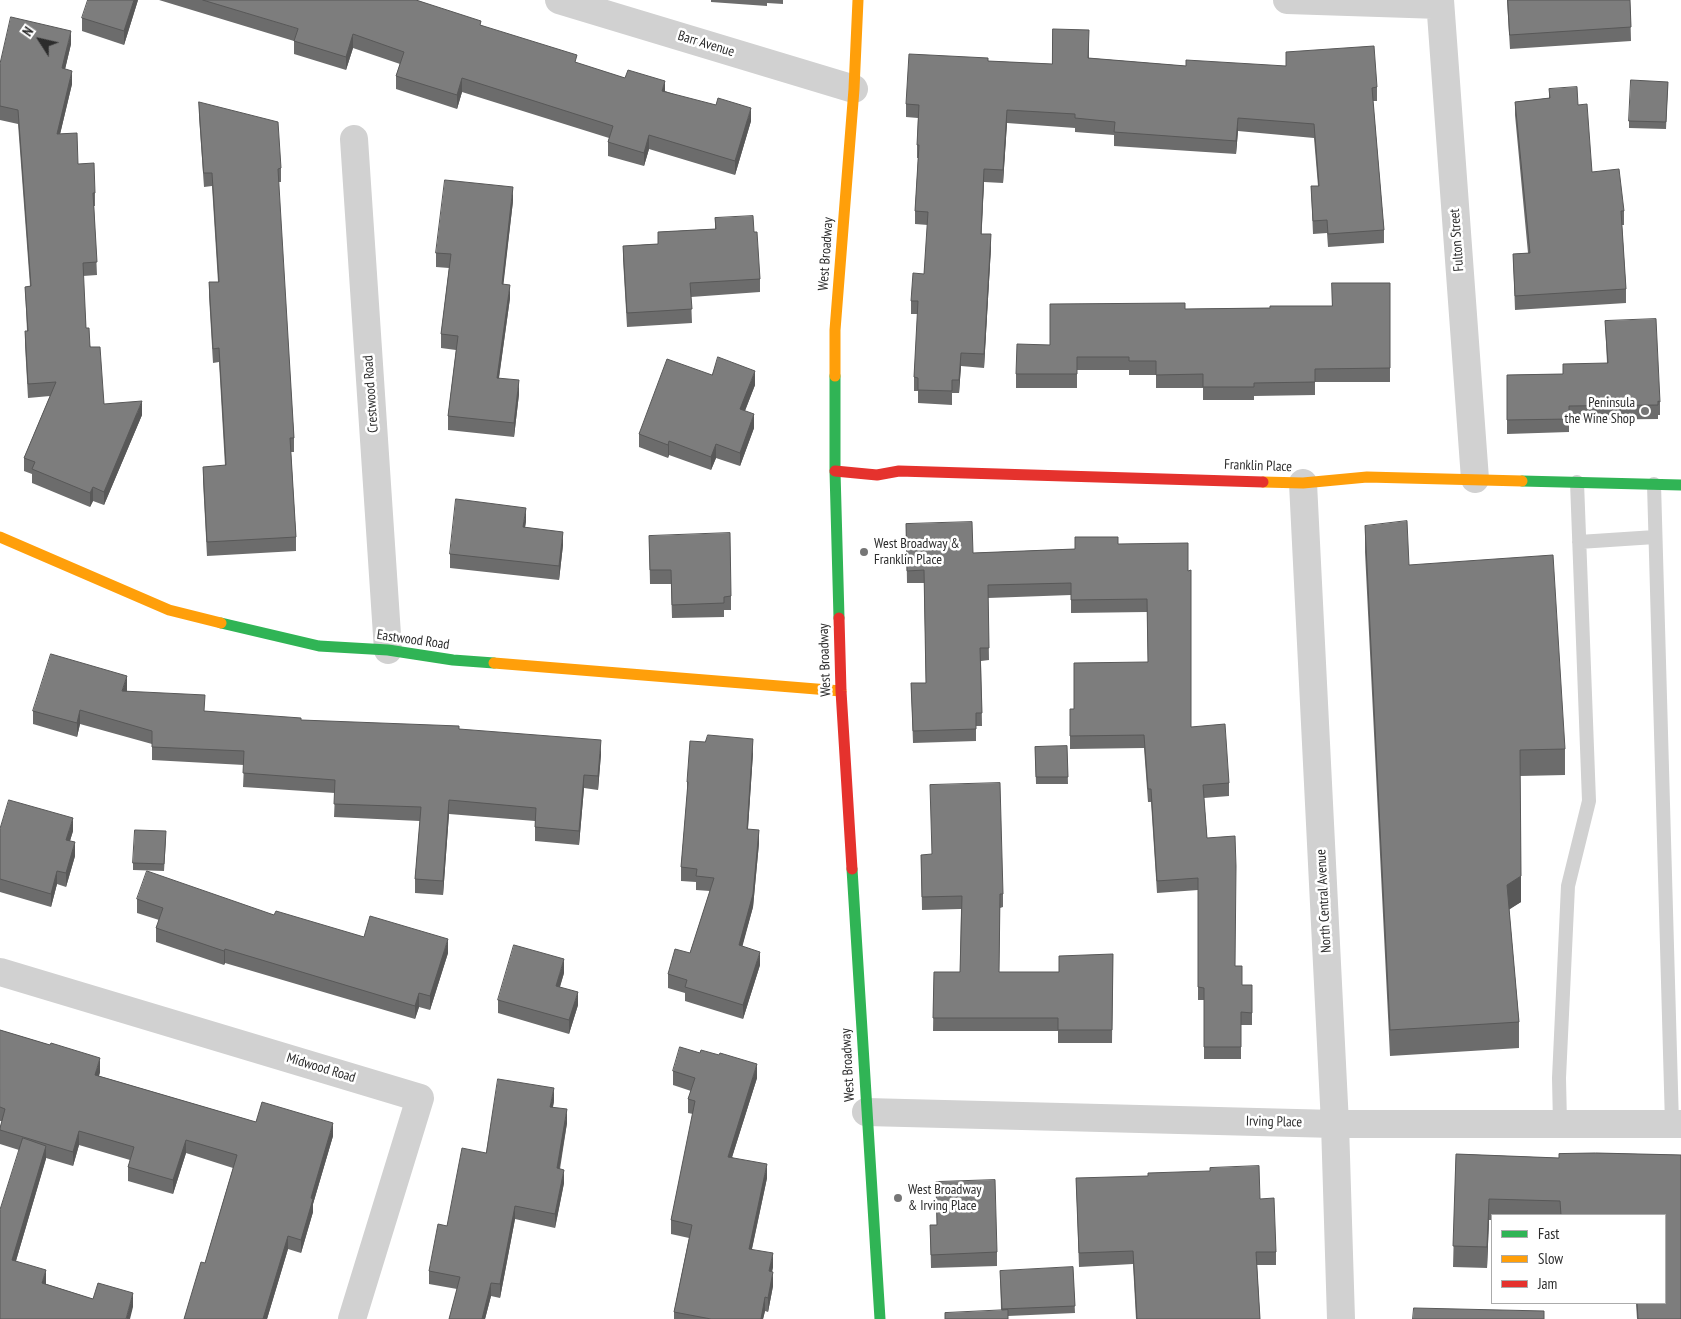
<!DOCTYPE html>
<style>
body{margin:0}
#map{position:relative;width:1681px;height:1319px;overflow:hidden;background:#fff;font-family:"PT Sans Narrow",sans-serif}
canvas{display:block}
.legend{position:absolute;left:1491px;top:1214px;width:175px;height:90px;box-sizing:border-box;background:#fff;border:1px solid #ababab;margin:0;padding:6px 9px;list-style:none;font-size:15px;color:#2c2c2c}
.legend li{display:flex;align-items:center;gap:10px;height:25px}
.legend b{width:25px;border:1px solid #ababab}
.north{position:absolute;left:15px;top:15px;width:50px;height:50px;-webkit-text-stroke:4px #fff;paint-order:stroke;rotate:305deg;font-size:14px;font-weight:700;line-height:20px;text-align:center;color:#2c2c2c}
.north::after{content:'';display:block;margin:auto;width:18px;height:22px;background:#2c2c2c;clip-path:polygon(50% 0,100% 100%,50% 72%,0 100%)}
</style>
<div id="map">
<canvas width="1681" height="1319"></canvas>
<ul class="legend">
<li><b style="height:6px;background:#30b455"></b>Fast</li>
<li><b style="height:6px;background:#ff9f0a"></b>Slow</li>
<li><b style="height:6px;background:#e5322d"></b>Jam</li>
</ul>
<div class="north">N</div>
</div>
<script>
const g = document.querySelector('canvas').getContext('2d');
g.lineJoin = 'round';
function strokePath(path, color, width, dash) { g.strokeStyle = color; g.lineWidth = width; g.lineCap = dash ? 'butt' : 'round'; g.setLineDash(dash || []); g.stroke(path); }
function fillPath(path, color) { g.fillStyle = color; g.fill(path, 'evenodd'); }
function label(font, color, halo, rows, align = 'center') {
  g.font = font + ' "PT Sans Narrow",sans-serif'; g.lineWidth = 5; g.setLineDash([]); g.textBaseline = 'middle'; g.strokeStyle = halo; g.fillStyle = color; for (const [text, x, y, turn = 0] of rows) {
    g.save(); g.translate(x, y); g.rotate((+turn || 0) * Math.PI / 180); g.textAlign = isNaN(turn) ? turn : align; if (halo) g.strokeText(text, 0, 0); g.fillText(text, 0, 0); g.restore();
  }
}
strokePath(new Path2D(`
 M1654,484L1672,1124
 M1579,542L1655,537
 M1560,1124L1559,1078L1568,886L1589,801L1577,482`), '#d1d1d1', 14);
strokePath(new Path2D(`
 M559,0L854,89
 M1287,0L1440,5
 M1440,0L1475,479
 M354,139L388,650
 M1303,483L1335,1124L1341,1319
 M0,972L420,1098L352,1319
 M866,1112L1335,1124H1681`), '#d1d1d1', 28);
strokePath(new Path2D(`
 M835,376V471L839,618
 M1522,481L1681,485
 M221,623L319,646L388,650L453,660L494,663
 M852,869L880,1319`), '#30b455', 11);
strokePath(new Path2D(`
 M835,376V330L854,89L858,0
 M1263,482L1303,483L1367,477L1522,481
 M0,537L169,610L221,623
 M494,663L841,691`), '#ff9f0a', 11);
strokePath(new Path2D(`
 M835,471L877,475L899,471L1263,482
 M839,618L841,691L852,869`), '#e5322d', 11);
fillPath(new Path2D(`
 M138,0L124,45L82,31V18Z
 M159,0H416L577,63L665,91L751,121L735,175L649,149L644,166L608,156V142L609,138L462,92L457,109L396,89V76L400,64L353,48L346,70L294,54V41Z
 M711,0H783V4L767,3V6L711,2Z
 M1507,0H1630L1631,41L1510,49Z
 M1089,43V58L1186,66H1286V52L1377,87V101H1373L1384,230V243L1328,247L1327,233L1313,234L1311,186H1318L1314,138L1238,131L1236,154L1114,146V135L1075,132V128L1007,123L1003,183L984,182L981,234L991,247L984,368L961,366L959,393H952V405L918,403V391H914V377L918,314H911V301L924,274L928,225L915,224V211L918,158H917V145L918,118L906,117V104L988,61L1052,64Z
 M71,44L65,69L72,84L60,134L95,193V206H94L97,275L83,276L86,328L104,404L142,415L104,505L93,501L90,507L32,483V474L24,471V458L50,396L28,398L25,345V331H27L25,287L30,286L18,124L0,120V64Z
 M1668,82L1666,129L1629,128V121Z
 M1549,89L1578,105L1592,172L1624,211V225H1622L1626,289V303L1515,310L1513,254L1528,253L1515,115V102L1549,98Z
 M199,102L281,168V182H278L294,438V452H291L296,537V551L207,556L203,481V467L225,466L219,362L213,363L209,296V282H218L212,186L204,187L199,116Z
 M513,201L503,284L510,298L499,378L519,394L514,437L448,430V416L456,350L441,348V334L449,268L436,267V253Z
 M715,218L754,232L760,279V292L691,297L692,323L627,327L623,259V246L658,244V232L715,229Z
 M1390,283V382H1315V395L1254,396V400H1203V388H1156V375H1129V370H1077V388H1016V374L1050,345L1185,309L1270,308L1332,306Z
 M1605,321L1660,402V415H1658V419L1569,420V432L1507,434V375L1563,374L1607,363Z
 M712,375L755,385L745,411L754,428L740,466L716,458L711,470L669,455L668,458L639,447V434Z
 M526,521L525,527L563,545L559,580L450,568V554Z
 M906,524L973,553L1075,549L1118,544L1188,571L1191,727L1229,783V796L1204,798L1207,838L1235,966L1242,985H1252V1025H1241V1059H1204V1000H1198V890L1157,893L1151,802H1148L1144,748L1070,749V709H1074L1148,662L1147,612L1071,613V595L988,598L989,660L981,661L982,726H976V741L913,743L911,683H926L924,583H907Z
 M1365,526L1409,565L1565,749V775L1520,776L1521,902L1509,909L1519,1022V1048L1390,1056L1365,552Z
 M649,536L731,596V610H724V617L672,618L671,584H650Z
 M127,690V691L204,711L301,720L459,729L601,754L598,790L584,788L579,845L535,841V821L449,814L443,895L415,893V879L420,821L334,817L335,793L243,787L244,765L152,760V744L80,724L77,737L33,724V711Z
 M1067,746L1068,784H1036L1035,747Z
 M753,753L748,829L759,843L753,907L742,946L760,965L743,1019L685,1001V993L668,988V974L690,953L710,891L696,890V882L681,881V867L687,796V782Z
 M0,829L73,831L70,841L75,856L66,887L57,884L51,907L0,892Z
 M166,838L164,871L133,870V863Z
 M921,855L1003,894V907L1000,908L999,972H1059L1113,954L1112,1043H1058V1031H933L934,972H960L961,909L922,910Z
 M137,899L274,915L364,937L448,953L430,1010L419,1007L415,1019L225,963L224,965L156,942V928L159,920L137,913Z
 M564,973L560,987L578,1005L569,1034L498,1013V1000Z
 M0,1030L50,1045L100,1072L99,1076L256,1122L333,1136L313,1204V1212L301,1253L288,1249L267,1319H184L205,1263L233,1168L186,1153L173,1194L128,1181V1167L130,1160L79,1145L73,1166L46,1158L16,1261L46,1284L93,1299L133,1307L0,1319L19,1150L0,1144V1128L2,1121H0Z
 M673,1071L757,1078L732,1157L767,1178L752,1249L773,1267L772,1272L773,1286L768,1312L765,1311L763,1319H674V1312L689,1238L671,1234V1220L693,1114L688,1113V1099L691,1091L673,1085Z
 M554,1101L553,1107L567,1123L560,1169L564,1183L555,1228L515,1219L500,1298L491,1296L485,1319H449L457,1289L429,1284V1271L447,1226L486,1153Z
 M1596,1153L1681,1155V1319H1637L1636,1303H1665V1215H1492V1220H1489L1487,1268L1453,1267L1456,1154L1559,1158V1154Z
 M1076,1178L1260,1199L1276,1252V1265H1257L1260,1319H1136L1133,1264L1079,1267Z
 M936,1182L997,1252V1266L931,1268L930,1225H937Z
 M1073,1267L1075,1313L1008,1316L1001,1310L1000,1271Z`), '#6c6c6c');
fillPath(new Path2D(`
 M134,0H138L124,45V31Z
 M71,31V44L62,82V68Z
 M353,34V48L346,70V57Z
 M72,71V84L57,147V134Z
 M462,78V92L457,109V95Z
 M665,81V95L662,91Z
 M751,108V121L735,175V161Z
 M1007,110V123L1003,183V170Z
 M1238,118V131L1236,154V141Z
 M649,135V149L644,166V153Z
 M984,169V182L981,247V234Z
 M513,187V201L502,297V284Z
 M991,234V247L984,368V354Z
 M510,285V298L497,391V378Z
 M961,353V366L959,393V380Z
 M755,371V385L740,423V409Z
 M519,380V394L514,437V423Z
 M142,401V415L104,505V492Z
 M754,414V428L740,466V453Z
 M669,441V455L668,458V445Z
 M716,444V458L711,470V457Z
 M93,487V501L90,507V493Z
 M526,508V521L523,541V527Z
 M563,532V545L559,580V566Z
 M127,676V690L122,704V691Z
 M80,710V724L77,737V723Z
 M753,739V753L747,842V829Z
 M601,740V754L598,790V776Z
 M584,775V788L579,845V831Z
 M449,800V814L443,895V881Z
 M73,818V831L66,853V840Z
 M759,830V843L753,907L739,959V945Z
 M75,842V856L66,887V873Z
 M57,871V884L51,907V894Z
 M1521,876V902L1507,911V885Z
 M448,939V953L430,1010V996Z
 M225,949V963L224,965V951Z
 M760,952V965L743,1019V1005Z
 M564,959V973L556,999V986Z
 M578,992V1005L569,1034V1020Z
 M419,993V1007L415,1019V1006Z
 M100,1058V1072L95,1088V1075Z
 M757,1064V1078L728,1170V1157Z
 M554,1088V1101L550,1120V1107Z
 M567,1109V1123L557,1182V1168Z
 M333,1123V1136L313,1204V1212L301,1253V1240L311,1198Z
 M79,1131V1145L73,1166V1152Z
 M186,1140V1153L173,1194V1180Z
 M46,1146V1159L12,1274V1260Z
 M767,1164V1178L749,1262V1249Z
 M564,1170V1183L555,1228V1214Z
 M1489,1199V1220L1487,1268V1247Z
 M515,1206V1219L500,1298V1284Z
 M288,1236V1249L267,1319H263Z
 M773,1253V1267L769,1285V1271Z
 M46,1270V1284L42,1297V1283Z
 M773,1272V1286L768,1312V1298Z
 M491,1283V1296L485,1319H482Z
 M133,1293V1307L130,1319H126Z
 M765,1297V1311L763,1319H761Z`), '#585858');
const building = new Path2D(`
 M88,0H134L124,31L82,18Z
 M203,0H416L481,21L480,25L577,55L575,62L625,78L628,70L665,81L662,91L716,105L718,98L751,108L735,161L649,135L644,153L608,142L613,126L462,78L457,95L396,76L404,52L353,34L346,57L294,41L298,29Z
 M1508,0H1630L1631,27L1510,35Z
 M11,17L71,31L62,68L72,71L57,134L77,133L78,164L94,163L95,193H93L97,262L83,263L86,328H89L90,347H100L104,404L142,401L104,492L93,487L90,493L32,469L35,462L24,458L56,382L28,384L25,331H28L25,287L31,286L18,110L0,106V64Z
 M1053,29L1089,30L1088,58L1186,66V60L1286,66V52L1374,46L1377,87L1372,88L1384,230L1328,234L1327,220L1313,221L1311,186H1319L1314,124L1238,118L1236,141L1114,132L1115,122L1075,118V114L1007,110L1003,170L984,169L981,234H991L984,354L961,353L959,380H952V391L918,390V378L914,377L918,301H911L913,273L924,274L928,212L915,211L919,145H917L919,105L906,104L909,54L988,58V61L1052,64Z
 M1631,80L1668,82L1666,122L1629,121Z
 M1577,87L1578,105L1587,104L1592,172L1619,169L1624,211H1621L1626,289L1515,296L1513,254L1530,253L1515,102L1550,98L1549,89Z
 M199,102L278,122L281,168L278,169L294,438H290L296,537L207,542L203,467L226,465L219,348L213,349L209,282H219L212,173H204Z
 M445,180L513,187L502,284L510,285L497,378L519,380L514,423L448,416L458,336L441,334L451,254L436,253Z
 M753,216L754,232H757L760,279L690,283L692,309L627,313L623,246L658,244V232L716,229L715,218Z
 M1332,283H1390V368L1315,369V382L1254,383V387H1203V374L1156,375V361H1129V357H1077V374H1016L1017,344L1050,345V304L1185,303V309L1270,308V306H1332Z
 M1656,319L1660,402L1658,401V405L1569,406V419L1507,420V375L1563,374V364L1608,363L1605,321Z
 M718,357L755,371L740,409L754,414L740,453L716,444L711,457L669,441L668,445L639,434L667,359L712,375Z
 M456,499L526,508L523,527L563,532L559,566L450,554Z
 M1407,521L1409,565L1553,555L1565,749L1520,750L1521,876L1507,885L1519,1022L1390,1030L1365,526Z
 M972,522L973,553L1075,549V537H1118V544L1188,543V571L1191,570V727L1225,724L1229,783L1203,785L1207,838L1235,836L1236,866L1235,966H1242V985H1252V1013L1241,1012V1047H1204V988L1198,987V878L1157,881L1151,789H1148L1144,735L1070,736V709H1074V663L1148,662L1147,599L1071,600V583L988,585L989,648H980L982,713H976V729L913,731L911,683H926L924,570L907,571L906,524Z
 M730,533L731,596L724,597V603L672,605L671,570H650L649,536Z
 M51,654L127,676L122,691L205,695L204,711L301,718V720L459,726V729L601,740L598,776L584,775L579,831L535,827L536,808L449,800L443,881L415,879L421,807L334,804L335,780L243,773L244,751L152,747V731L80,710L77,723L33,711Z
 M708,735L753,739L747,829L759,830L753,894L739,945L760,952L743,1005L685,987L687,980L668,974L675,949L690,953L714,878L696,876L697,869L681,867L688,782H687L690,741L705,742Z
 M1067,746L1068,777H1036L1035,747Z
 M1000,783L1003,894H1000L999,972H1059V956L1113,954L1112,1030H1058V1018H933L934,972H960L962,896L922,897L921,855L932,854L930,785Z
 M9,800L73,818L66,840L75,842L66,873L57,871L51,894L0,879V829Z
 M135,830L166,831L164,864L133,863Z
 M147,871L274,915L276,911L364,937L370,916L448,939L430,996L419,993L415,1006L225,949L224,951L156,928L163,908L137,899Z
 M514,945L564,959L556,986L578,992L569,1020L498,1000Z
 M0,1030L50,1045L51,1043L100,1058L95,1075L256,1122L262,1102L333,1123L311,1198L313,1199L301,1240L288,1236L263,1319H184L201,1262L205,1263L237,1155L186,1140L173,1180L128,1167L134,1147L79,1131L73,1152L0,1130V1128L5,1109L0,1107Z
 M680,1047L700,1053L701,1050L719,1055L720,1053L757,1064L728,1157L767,1164L749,1249L773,1253L769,1271L773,1272L768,1298L765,1297L761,1319H711L674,1312L692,1225L671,1220L695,1101L688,1099L695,1078L673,1071Z
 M498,1079L554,1088L550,1107L567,1109L557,1168L564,1170L555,1214L515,1206L500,1284L491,1283L482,1319H449L460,1277L429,1271L438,1224L447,1226L462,1148L486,1153Z
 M23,1138L46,1146L12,1260L46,1270L42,1283L93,1299L98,1283L133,1293L126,1319H0V1210Z
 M1596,1153L1681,1155V1319H1638L1637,1303H1665V1215H1561L1560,1201L1489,1199L1487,1247L1453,1246L1456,1154L1559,1158V1154Z
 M1259,1166L1260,1199L1274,1198L1276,1252H1256L1260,1319H1137L1133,1251L1079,1253L1076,1178L1148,1176V1173L1210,1171V1168Z
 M995,1180L997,1252L931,1255L930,1225H937L936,1182Z
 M1073,1267L1075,1306L1002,1309L1000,1271Z
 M1414,1308L1544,1311V1319H1413Z
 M1008,1310V1319H945V1313Z`);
fillPath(building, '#7d7d7d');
strokePath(building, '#585858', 1);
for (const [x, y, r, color] of [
 [1645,411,5,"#767676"],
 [864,552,5,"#767676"],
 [898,1198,5,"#767676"]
]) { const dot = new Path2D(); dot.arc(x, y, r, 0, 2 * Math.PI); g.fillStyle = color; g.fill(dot); strokePath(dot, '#fff', 2); }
label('14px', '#2c2c2c', '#fff', [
 ["Barr Avenue",706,44,17],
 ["Fulton Street",1457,240,-94],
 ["West Broadway",826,254,-86],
 ["Crestwood Road",371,394,-94],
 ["Franklin Place",1258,466,2],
 ["Eastwood Road",413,640,8],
 ["West Broadway",825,660,-92],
 ["North Central Avenue",1324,901,-93],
 ["West Broadway",848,1065,-93],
 ["Midwood Road",321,1068,17],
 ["Irving Place",1274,1122,1]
]);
label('14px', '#2c2c2c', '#fff', [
 ["Peninsula",1635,403,"right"],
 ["the Wine Shop",1635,419,"right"],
 ["West Broadway &",874,544],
 ["Franklin Place",874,560],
 ["West Broadway",908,1190],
 ["& Irving Place",908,1206]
], 'left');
</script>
